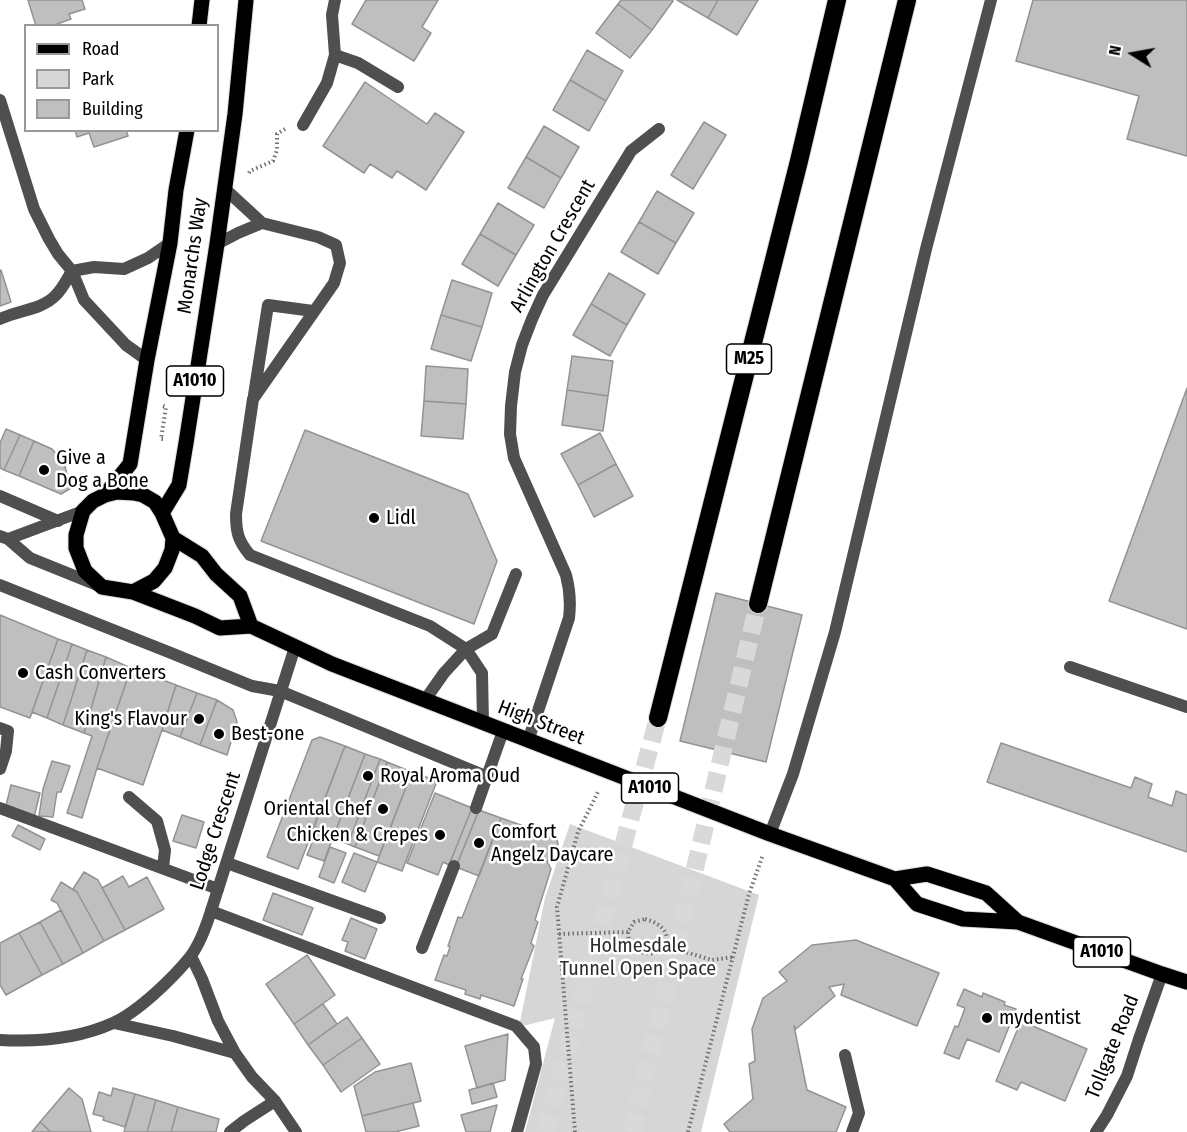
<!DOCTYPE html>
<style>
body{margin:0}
#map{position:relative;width:1187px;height:1132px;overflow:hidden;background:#fff;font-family:"Fira Sans Condensed",sans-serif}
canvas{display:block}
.legend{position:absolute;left:24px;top:24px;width:195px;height:108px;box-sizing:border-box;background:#fff;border:2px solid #999;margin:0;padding:8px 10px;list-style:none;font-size:18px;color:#000}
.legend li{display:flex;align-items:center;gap:12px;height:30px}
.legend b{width:30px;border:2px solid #999}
.north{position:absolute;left:1103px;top:24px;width:60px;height:60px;-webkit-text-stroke:4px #fff;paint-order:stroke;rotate:281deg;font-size:16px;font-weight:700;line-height:24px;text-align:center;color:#000}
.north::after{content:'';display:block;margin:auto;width:21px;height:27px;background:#000;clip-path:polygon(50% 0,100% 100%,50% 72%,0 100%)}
</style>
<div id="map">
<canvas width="1187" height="1132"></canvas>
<ul class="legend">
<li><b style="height:8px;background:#000"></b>Road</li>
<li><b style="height:16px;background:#d6d6d6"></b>Park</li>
<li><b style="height:16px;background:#bfbfbf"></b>Building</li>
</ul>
<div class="north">N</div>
</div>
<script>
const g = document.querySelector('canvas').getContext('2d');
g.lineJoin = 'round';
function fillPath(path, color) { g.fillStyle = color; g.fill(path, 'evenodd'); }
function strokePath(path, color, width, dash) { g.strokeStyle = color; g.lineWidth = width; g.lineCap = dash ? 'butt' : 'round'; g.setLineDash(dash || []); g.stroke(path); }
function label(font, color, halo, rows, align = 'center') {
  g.font = font + ' "Fira Sans Condensed",sans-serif'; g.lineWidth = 5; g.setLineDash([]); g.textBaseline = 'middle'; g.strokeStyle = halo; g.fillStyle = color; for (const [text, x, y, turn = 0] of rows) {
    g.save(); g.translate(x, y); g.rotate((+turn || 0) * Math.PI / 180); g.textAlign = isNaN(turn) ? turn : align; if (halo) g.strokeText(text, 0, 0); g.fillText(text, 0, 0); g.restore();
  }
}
fillPath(new Path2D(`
 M570,824L759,895L701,1132H525L555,1018L519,1027L545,898Z`), '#d6d6d6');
const building = new Path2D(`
 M28,0H82L85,9L69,14L71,19L52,26H36Z
 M366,0H438L422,27L431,33L414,61L352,24Z
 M621,0H672L673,1L652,30L618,4Z
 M677,0H718L708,18Z
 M718,0H758L737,35L708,18Z
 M1033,0H1187V156L1127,139L1139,96L1016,61Z
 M618,4L652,30L630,58L596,33Z
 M587,50L623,71L606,101L570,80Z
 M570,80L606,101L589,131L553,110Z
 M365,82L427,124L435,113L464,132L426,190L397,171L392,178L370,164L364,173L323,146Z
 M704,122L726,135L693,189L671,175Z
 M544,126L579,147L561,178L526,157Z
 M75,130H126L128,136L94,147L89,133L77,137Z
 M526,157L561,178L544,208L508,188Z
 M657,191L694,213L676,243L639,222Z
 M498,203L534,225L516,255L480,234Z
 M639,222L676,243L658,274L621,252Z
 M480,234L516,255L498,286L462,264Z
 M1,270L11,302L0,306V271Z
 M609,273L645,294L627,325L591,304Z
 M452,280L492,293L482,327L441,315Z
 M591,304L627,325L610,356L573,335Z
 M441,315L482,327L471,361L431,349Z
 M572,356L613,361L608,396L567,390Z
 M426,366L468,369L466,404L424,401Z
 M1187,388V629L1109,601Z
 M567,390L608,396L603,431L562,425Z
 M424,401L466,404L463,439L421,436Z
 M6,429L20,435L4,470L0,468V443Z
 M305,430L468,494L497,561L474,624L261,541Z
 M600,433L616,464L578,485L561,454Z
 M20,435L34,441L19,476L4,470Z
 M34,441L52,449L64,463L71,488L61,494L19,476Z
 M616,464L633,496L594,517L578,485Z
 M716,593L802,615L766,762L680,741Z
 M0,615L58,639L30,718L0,707Z
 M58,639L72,644L47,718L32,712Z
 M72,644L87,650L63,725L47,718Z
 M87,650L106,657L84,733L63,725Z
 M106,657L131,668L97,768L82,818L67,813L92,736L84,733Z
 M131,668L176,685L162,730L143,785L97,768Z
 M176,685L197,693L180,737L162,730Z
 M197,693L217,700L200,745L180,737Z
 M217,700L233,710L237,722L227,755L200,745Z
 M320,737L345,746L298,869L267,857L312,740Z
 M1001,743L1131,788L1135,777L1152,784L1148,797L1172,806L1176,791L1187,795V852L987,782Z
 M345,746L365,754L324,861L307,855L318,828L314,826Z
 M365,754L380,759L348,844L333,838Z
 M380,759L387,762L355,847L348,844Z
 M52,761L70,766L61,792H57L53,817L39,816L43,789Z
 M387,762L412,772L379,856L355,847Z
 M412,772L437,781L402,871L377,862Z
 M11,785L40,793L34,817L5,810Z
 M435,793L472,808L449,865L443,862L438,875L407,863Z
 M472,808L479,810L456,867L449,865Z
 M479,810L501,818L479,876L456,867Z
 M182,815L204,822L196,848L173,841Z
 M501,818L532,829L547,827L553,832L556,836L558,844L554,855L547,861L551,869L535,920L538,922L531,943L534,946L521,979H523L514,1006L481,995L480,999L465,994L466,990L435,980L444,955L447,956L450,947L448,946L458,917L462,918Z
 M18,825L45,839L40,850L12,836Z
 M330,847L346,853L334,883L319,877Z
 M354,853L377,862L365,892L342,882Z
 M84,872L98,880L125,930L104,941L77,892L73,889Z
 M123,876L129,887L147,877L164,909L125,930L102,888Z
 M61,882L77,892L104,941L83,953L57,903L51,900Z
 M273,893L313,908L302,935L263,920Z
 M61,910L83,953L63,964L40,922Z
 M351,918L377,929L365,959L345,951L348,942L342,940Z
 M40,922L63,964L42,975L19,933Z
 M19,933L42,975L6,995L0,985V943Z
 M856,940L939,973L917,1026L841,995L844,984L829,987L835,996L796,1029L794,1026L807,1090L846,1107L836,1132H730L724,1124L753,1099L749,1064L755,1061L752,1029L763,998L787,981L779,972L812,945Z
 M307,955L335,995L294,1024L266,984Z
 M964,989L982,997L983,993L1005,1002L1004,1005L1016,1009L999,1052L967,1039L959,1059L944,1053L955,1026L958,1027L965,1008L957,1005Z
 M323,1004L337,1024L308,1045L294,1024Z
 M347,1017L362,1038L323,1065L308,1045Z
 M1021,1021L1087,1049L1065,1101L1021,1082L1017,1090L996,1081Z
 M508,1034L505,1080L477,1088L465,1046Z
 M362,1038L380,1064L341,1092L323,1065Z
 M411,1063L421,1101L362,1116L354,1086L375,1072Z
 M493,1083L497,1097L472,1104L469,1090Z
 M69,1088L82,1099L91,1132H51L40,1122Z
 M113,1088L135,1094L125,1127L103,1120L104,1117L93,1114L99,1092L111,1096Z
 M135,1094L156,1100L147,1132H124Z
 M156,1100L178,1107L171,1132H147Z
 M413,1103L419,1126L395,1132H366L362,1116Z
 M497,1105L490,1132H466L461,1115Z
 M178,1107L219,1119L216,1132H171Z
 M40,1122L51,1132H32Z`);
fillPath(building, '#bfbfbf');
strokePath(building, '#939393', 1.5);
strokePath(new Path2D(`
 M545,1132L658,718
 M632,1132L758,604`), '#d9d9d9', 18, [18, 9]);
const primary = new Path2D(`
 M199,26L202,0
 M105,495L130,464L147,360L170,243L176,190L187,130
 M162,513L179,485L186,443L217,244L235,114L246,0
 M173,538L202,556L216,574L240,596L251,626
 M133,592L154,581L165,568L172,550L173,538L162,513L155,502L143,495L134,493L117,492L105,495L93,501L83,511L76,535V548L85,571L102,587L133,592L195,616L220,628L251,626L332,664L425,700L770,834L895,879L917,904L963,919L1018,922L1162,974L1187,982
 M895,879L927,874L986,893L1018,922`);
const motorway = new Path2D(`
 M758,604L907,0
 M658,718L799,161L837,0`);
strokePath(primary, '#dbdbdb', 17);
strokePath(motorway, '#dbdbdb', 20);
strokePath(new Path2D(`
 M249,173L250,171L273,161L277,150V134L285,129
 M163,406L166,407L161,439H166
 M645,919C687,930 661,972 629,944L628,932L634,922Z
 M559,934L628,932
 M665,946L712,960L733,957
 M575,1132L557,907L578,832L599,790
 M688,1132L749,894L763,855`), '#717171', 4, [1.5, 3]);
strokePath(new Path2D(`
 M335,55L358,63L398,87
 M224,188L262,223L318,237L336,245L340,263L334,283L253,399L236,514C236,532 238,541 250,555L430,626L466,649L482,673L483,723
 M217,244L238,233L262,223
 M0,319C18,310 42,310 56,295C63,288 67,279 72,271
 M254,395L268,305L313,311
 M0,496L58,521
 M0,585L171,653L252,686L280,691L488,777
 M1070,667L1187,707
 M425,700L444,673L466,649L492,634L516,574
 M0,728L8,731L6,751L0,769
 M129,797L157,821L165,850L163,868
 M0,808L218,889
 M476,808L503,731
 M770,834L793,774L835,632L926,249L991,0
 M227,863L380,918
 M211,911L516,1026L534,1047L536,1064L517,1132
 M422,948L454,866
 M1139,1039L1162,974
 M845,1055L859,1113L852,1132
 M230,1132L244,1121L275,1101`), '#4f4f4f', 12);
strokePath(new Path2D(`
 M0,100L34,209L49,239L58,254L72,271L84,300L126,345L147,360
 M303,125L327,83L335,55L332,15L335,0
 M72,271L94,267L124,269L148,258L170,243
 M0,536L8,539L30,558L97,585
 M8,539L83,511
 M528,741L569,618C571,602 570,590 566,575L514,458L510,434L511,406L515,372L522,345L532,319L543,295L631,151L659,129
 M191,956L202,979L218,1021L235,1053L252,1077L275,1101L296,1132
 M114,1023L173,1036L235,1053
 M0,1040C38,1042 78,1039 113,1023C138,1012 173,978 190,957C200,944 206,927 211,911L295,647
 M1096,1132L1107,1115L1127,1076L1139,1039`), '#4f4f4f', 12);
strokePath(primary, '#000', 15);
strokePath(motorway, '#000', 18);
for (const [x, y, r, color] of [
 [44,470,6,"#000"],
 [374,518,6,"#000"],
 [23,673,6,"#000"],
 [199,719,6,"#000"],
 [219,734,6,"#000"],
 [368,776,6,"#000"],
 [383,809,6,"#000"],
 [440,835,6,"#000"],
 [479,843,6,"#000"],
 [987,1018,6,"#000"]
]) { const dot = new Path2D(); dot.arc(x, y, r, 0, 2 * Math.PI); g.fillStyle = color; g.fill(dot); strokePath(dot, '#fff', 2); }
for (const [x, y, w] of [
 [749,359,45],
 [195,381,57],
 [650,788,57],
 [1102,952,57]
]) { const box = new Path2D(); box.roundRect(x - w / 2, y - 15, w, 30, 4.5); g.fillStyle = '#fff'; g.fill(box); strokePath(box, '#000', 1.5); }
label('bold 18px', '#000', null, [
 ["M25",749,359],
 ["A1010",195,381],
 ["A1010",650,788],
 ["A1010",1102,952]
]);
label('20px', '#000', '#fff', [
 ["Arlington Crescent",553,246,-60],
 ["Monarchs Way",193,256,-82],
 ["High Street",541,723,21],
 ["Lodge Crescent",216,831,-72],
 ["Tollgate Road",1113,1047,-68]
]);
label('20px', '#000', '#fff', [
 ["Give a",56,458],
 ["Dog a Bone",56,481],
 ["Lidl",386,518],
 ["Cash Converters",35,673],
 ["King's Flavour",187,719,"right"],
 ["Best-one",231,734],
 ["Royal Aroma Oud",380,776],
 ["Oriental Chef",371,809,"right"],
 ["Comfort",491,832],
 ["Angelz Daycare",491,855],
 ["Chicken & Crepes",428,835,"right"],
 ["mydentist",999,1018]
], 'left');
label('20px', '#2d2d2d', '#fff', [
 ["Holmesdale",638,946],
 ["Tunnel Open Space",638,969]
]);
</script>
